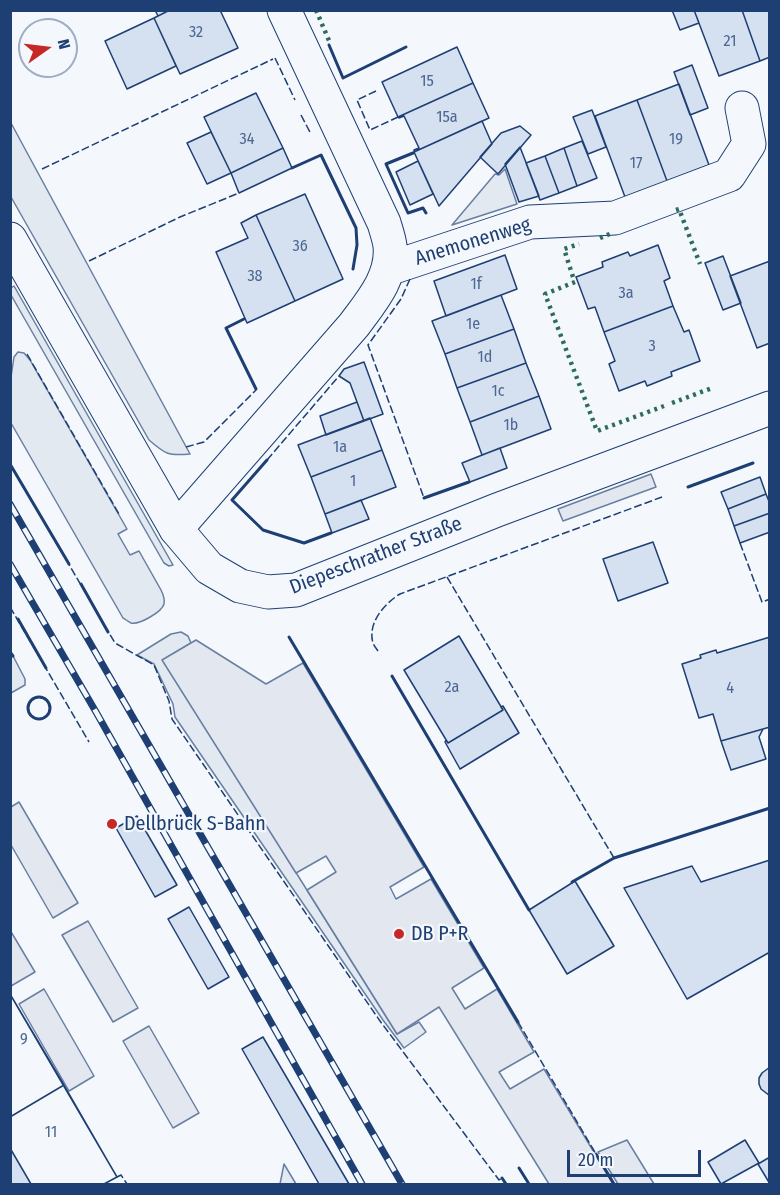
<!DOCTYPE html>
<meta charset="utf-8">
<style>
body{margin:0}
#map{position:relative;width:780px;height:1195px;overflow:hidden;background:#f4f7fb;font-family:"Fira Sans Condensed",sans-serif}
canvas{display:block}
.frame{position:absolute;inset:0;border:12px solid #1d3f73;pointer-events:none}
.north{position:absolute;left:18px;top:18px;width:60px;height:60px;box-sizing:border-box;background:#f4f7fb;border:2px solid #9eadc5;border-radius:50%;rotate:76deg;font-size:16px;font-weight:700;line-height:24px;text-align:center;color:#1d3f73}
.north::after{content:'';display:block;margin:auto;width:21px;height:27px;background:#c62828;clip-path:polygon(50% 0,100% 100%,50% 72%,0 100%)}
.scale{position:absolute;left:567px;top:1150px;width:134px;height:27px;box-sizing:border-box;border:3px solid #1d3f73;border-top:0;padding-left:8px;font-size:18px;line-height:21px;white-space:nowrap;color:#1d3f73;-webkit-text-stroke:4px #f4f7fb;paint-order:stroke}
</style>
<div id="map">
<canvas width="780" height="1195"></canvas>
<div class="frame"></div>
<div class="north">N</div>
<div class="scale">20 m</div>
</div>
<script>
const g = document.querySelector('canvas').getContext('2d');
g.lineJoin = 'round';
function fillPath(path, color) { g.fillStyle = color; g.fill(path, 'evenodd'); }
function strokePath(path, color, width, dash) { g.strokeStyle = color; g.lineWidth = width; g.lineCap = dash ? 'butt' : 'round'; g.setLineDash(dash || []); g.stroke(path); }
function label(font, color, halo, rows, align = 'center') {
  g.font = font + ' "Fira Sans Condensed",sans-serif'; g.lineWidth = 4.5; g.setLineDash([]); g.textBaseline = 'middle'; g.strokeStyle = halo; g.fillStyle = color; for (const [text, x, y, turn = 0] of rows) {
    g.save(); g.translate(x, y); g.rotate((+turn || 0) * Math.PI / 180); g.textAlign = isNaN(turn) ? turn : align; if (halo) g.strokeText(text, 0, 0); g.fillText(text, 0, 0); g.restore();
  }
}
const green = new Path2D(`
 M11,123L190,454C168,456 165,454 149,440L11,197Z
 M505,169L517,204L452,225L495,174L499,175Z
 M14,286L173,565L169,566L164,563L11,295V288Z
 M18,352L24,353L30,360L127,529L118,534L130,555L139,551L161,590C163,594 165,599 164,604C162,612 139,625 131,623C129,622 125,619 123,618L11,423V377L14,357Z
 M181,632L188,636L191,643L163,660L397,1034L419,1022L426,1032L404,1048L383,1020L175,717L173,704L154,664L137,655L171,634Z
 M11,652L25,679V685L11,693Z
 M284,1164L296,1184H280Z`);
fillPath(green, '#e3e9f0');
strokePath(green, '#687fa3', 1.5);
const parking = new Path2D(`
 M651,474L656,487L563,521L558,509Z
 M196,640L266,684L303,663L424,867L390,887L396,899L431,879L484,968L452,988L465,1009L497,989L534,1052L499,1072L510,1089L544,1069L613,1184H549L439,1007L397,1034L307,890L336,872L326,856L296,873L162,660Z
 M19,802L78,903L53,918L11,845V807Z
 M88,921L138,1008L113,1022L62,935Z
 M10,930L35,972L11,986H10Z
 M44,989L94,1076L69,1091L19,1004Z
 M149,1026L199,1113L173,1128L123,1041Z
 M627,1140L654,1184H618L598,1152Z`);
fillPath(parking, '#e3e8f0');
strokePath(parking, '#687fa3', 1.5);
const building = new Path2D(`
 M155,10H170L158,16Z
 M170,10H220L238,48L180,74L154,18Z
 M672,10H694L699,23L680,30Z
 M694,10H742L760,61L719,76Z
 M742,10H770V57L760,61Z
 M154,18L176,66L127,89L105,41Z
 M457,47L473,83L398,117L382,82Z
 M692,65L708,108L690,115L674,72Z
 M473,83L489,118L414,152V150L419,148L404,116L399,118L398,117Z
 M679,84L709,165L667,181L637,100Z
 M256,93L283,148L231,173L204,117Z
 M637,100L667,181L625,197L595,116Z
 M592,110L606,147L588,154L573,117Z
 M482,121L492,144L439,206L414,152Z
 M520,126L531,135L498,174L480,157L501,133Z
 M211,132L231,173L207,184L187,143Z
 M582,141L597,178L577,186L564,148Z
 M520,147L539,196L519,202L505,164Z
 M283,148L292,168L239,193L231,173Z
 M564,148L577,186L559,193L545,156Z
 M545,156L559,193L540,200L526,163Z
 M418,161L433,194L410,205L396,172Z
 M305,194L343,279L295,301L256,215Z
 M256,215L295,301L247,323L216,252L248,238L241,223Z
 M658,245L670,278L664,281L673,306L604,332L595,307L588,309L576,277L603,267L602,262L628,252L630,256Z
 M505,255L517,289L446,316L434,281Z
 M723,256L741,303L723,310L705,263Z
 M770,261V343L757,348L730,276Z
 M501,295L514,329L445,354L432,321Z
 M673,306L684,332L689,330L700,361L671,372L672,376L647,386L645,381L619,391L609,364L615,361L604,332Z
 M514,329L526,363L457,388L445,354Z
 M364,362L383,414L364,421L350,383L339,376L344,369Z
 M526,363L539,396L470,422L457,388Z
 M539,396L551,429L482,455L470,422Z
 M357,402L364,421L326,435L320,416Z
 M370,418L382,450L311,477L298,445Z
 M500,448L507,468L470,482L462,463Z
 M382,450L396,487L325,514L311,477Z
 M760,477L766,494L728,509L721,492Z
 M766,494L770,504V513L734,526L728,509Z
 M361,500L369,519L332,533L325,514Z
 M770,513V532L740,543L734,526Z
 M653,542L668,583L618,601L603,559Z
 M459,636L503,710L448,743L404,670Z
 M770,637V727L721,741L713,714L699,718L682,664L701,658L700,655L716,650L717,653Z
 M503,706L519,733L460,769L445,742L446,740L448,743L503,710L501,707Z
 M763,729L759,737L766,759L731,770L721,741Z
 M137,816L177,885L155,897L116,828Z
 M770,860V952L687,999L624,888L692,866L701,882Z
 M575,881L614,946L567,974L529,910Z
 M189,907L229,977L208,989L168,919Z
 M10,994L64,1085L10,1117Z
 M10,994L117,1177L104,1184H10Z
 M263,1037L349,1184H319L242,1049Z
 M770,1067V1096L761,1089L759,1084V1078L762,1073Z
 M64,1085L117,1177L104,1184H31L10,1148V1117Z
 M745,1140L759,1163L721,1184L708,1162Z
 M770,1157V1184L758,1164Z`);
fillPath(building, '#d5e0f0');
strokePath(building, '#1d3f73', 1.5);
const minor = new Path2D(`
 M388,269L530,222L615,218L729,175L749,144L742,108
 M176,529L354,325C371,302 393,277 390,246C389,238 386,230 384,223L284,10`);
const tertiary = new Path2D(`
 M10,239L176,529L209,568L240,586L268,592L296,590L497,510L770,408`);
strokePath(minor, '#1d3f73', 35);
strokePath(tertiary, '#1d3f73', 35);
strokePath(minor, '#f4f7fb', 33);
strokePath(tertiary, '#f4f7fb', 33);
const rail = new Path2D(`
 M10,504L402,1184
 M10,564L96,712L362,1184`);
strokePath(rail, '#1d3f73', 7);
strokePath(rail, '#f4f7fb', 4.5, [14]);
strokePath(new Path2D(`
 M316,10L330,43
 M676,210L679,209L700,264
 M600,238L612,233
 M573,277L564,249L579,244
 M575,282L545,294L597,431L664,406
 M672,403L712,388`), '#2c6c60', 4.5, [3, 4.5]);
strokePath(new Path2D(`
 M275,58L295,100
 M376,91L357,100L370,130L398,117
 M301,115L311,134
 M42,169L273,59
 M89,261L180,217L239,193
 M410,279L401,299L368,345L424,498
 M27,354L119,514
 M186,447L204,442L256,390
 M267,460L339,376
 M10,464L115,643L154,665L169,701L172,719L380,1021L499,1180L502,1178
 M740,543L762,602L770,599
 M447,577L614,858
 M10,607L89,742
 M378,651C376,648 374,646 373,643C367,623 385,603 400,594L662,497
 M518,1022L596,1154
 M117,1177L121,1175L127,1184`), '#1d3f73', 1.5, [8, 3]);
strokePath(new Path2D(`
 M329,45L343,78L406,47
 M413,153L386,164L408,213L423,208L426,213
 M292,168L321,155L356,228L357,245L353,269
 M244,319L226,328L256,389
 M267,460L232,500L263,530L304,543L331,533
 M10,464L69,564
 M688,487L753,463
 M424,498L469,482
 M81,584L108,632
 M18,619L46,668
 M289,637L518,1022
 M10,652L13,656
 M392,676L529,910
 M28 708a11 11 0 1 1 22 0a11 11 0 1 1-22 0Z
 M572,882L614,858L770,808
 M596,1154L614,1184
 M519,1168L529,1184
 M502,1178L506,1184`), '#1d3f73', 3);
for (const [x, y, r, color] of [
 [112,824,6,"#c62828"],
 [399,934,6,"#c62828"]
]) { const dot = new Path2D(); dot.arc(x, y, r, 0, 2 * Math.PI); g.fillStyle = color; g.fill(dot); strokePath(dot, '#f4f7fb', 2); }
label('16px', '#4b6792', null, [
 ["32",196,33],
 ["21",730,42],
 ["15",427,82],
 ["15a",447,118],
 ["34",247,140],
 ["19",676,140],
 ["17",636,164],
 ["36",300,247],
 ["38",255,277],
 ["1f",476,285],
 ["3a",626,294],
 ["1e",473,325],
 ["3",652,347],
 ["1d",485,358],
 ["1c",498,392],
 ["1b",511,426],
 ["1a",340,448],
 ["1",353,482],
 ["2a",452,688],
 ["4",730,689],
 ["9",24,1040],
 ["11",51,1133]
]);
label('20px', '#1d3f73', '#f4f7fb', [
 ["Anemonenweg",473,242,-17],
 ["Diepeschrather Straße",376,556,-21]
]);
label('20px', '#1d3f73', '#f4f7fb', [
 ["Dellbrück S-Bahn",124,824],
 ["DB P+R",411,934]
], 'left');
</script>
